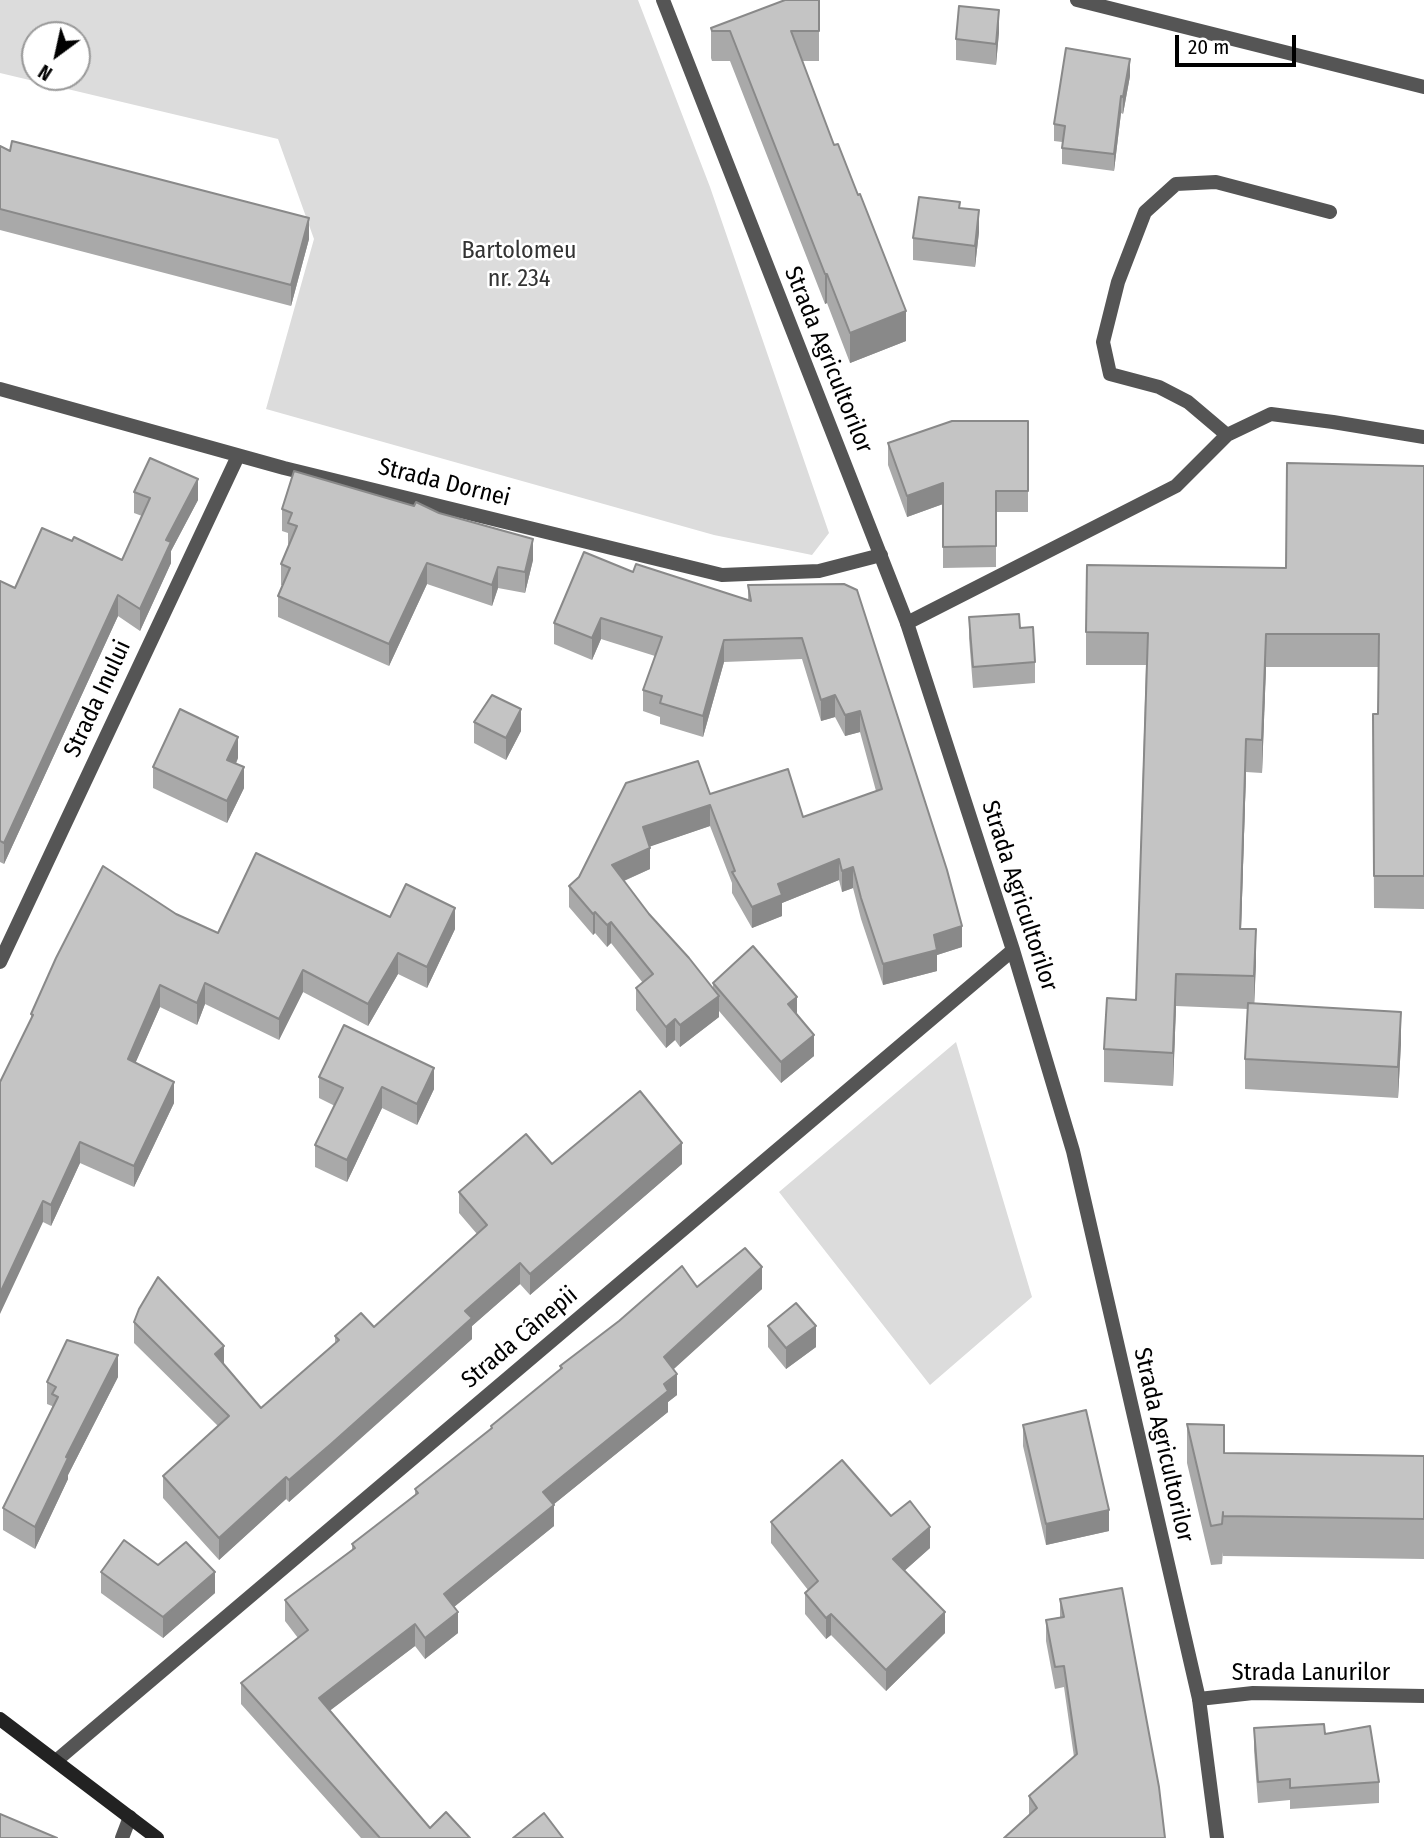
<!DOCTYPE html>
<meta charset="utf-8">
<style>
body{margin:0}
#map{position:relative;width:1424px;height:1838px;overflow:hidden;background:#fff;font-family:"Fira Sans Condensed",sans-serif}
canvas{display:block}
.north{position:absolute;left:21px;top:21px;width:70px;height:70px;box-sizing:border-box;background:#fff;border:2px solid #999;border-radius:50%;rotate:213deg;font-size:19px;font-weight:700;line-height:28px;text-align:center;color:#000}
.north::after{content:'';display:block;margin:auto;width:24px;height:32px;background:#000;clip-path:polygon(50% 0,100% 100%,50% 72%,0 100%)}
.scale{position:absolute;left:1175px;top:35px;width:121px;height:32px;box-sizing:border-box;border:4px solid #000;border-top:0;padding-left:9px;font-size:21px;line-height:24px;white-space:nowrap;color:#000;-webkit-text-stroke:5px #fff;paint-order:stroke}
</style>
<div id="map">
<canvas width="1424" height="1838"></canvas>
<div class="north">N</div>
<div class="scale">20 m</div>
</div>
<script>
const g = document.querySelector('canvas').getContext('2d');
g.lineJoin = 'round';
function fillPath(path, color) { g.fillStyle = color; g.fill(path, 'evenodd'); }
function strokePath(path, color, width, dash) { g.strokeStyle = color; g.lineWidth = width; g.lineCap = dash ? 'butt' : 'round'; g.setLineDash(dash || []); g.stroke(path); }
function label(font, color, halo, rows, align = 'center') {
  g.font = font + ' "Fira Sans Condensed",sans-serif'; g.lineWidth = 5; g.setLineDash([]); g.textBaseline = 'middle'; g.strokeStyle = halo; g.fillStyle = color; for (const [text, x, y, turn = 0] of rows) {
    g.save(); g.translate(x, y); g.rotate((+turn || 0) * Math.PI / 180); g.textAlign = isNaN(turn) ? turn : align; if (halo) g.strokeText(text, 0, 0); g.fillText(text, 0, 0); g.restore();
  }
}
fillPath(new Path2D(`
 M0,0H638L710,187L829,533L812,555L714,535L266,409L314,239L278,139L0,73ZM35,35H77V77H35Z
 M956,1042L1032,1297L930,1385L779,1192Z`), '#dcdcdc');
strokePath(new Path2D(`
 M1227,435L1188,402L1159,387L1110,374L1103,342L1118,282L1145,212L1176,184L1216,182L1330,212
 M907,623L1176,486L1227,435L1271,414L1333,422L1424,437`), '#555', 14);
strokePath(new Path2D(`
 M663,0L907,623L1013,950L1073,1151L1199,1699
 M1077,0L1424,87
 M0,389L284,468L722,575L819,571L881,555
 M0,962L238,456
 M57,1760L1013,950
 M122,1838L130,1817`), '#555', 14);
strokePath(new Path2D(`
 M1217,1838L1199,1699L1253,1693L1424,1696`), '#555', 14);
strokePath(new Path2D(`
 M0,1719L157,1838`), '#222', 14);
fillPath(new Path2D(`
 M819,0V61H802L906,341L850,363L827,303L825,304L730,61H712L711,58V28Z
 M999,32L996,65L956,60V39Z
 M1130,76L1123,114L1121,113L1114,171L1062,164V142L1054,141V124Z
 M0,146L10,151L309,239L291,306L0,230Z
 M960,208L979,232L975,267L913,260V238Z
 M1028,421V512H996V567L943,568V504L907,517L888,465V443Z
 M1424,466V909L1374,908L1373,714H1378L1379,667H1266L1262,773L1246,772L1241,929L1256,962L1254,1004L1401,1043L1398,1098L1245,1089V1059L1248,1009L1176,1006L1173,1086L1104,1082V1049L1136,1000L1146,665H1086V632L1286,568Z
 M134,492L198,500L171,551V563L140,631L118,616L4,864L0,862V581L15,588L72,541L122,560L142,516L134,513Z
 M282,509L533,560L525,593L498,588L492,606L427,584L389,666L278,617V596L282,585H281V564L289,545L288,544V533L282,531Z
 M633,572L748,600V585L844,584L962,947L937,955V971L883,985L861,919L853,888L842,892L839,880L782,903V916L752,928L732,893V883L710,826L650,846V869L624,881L649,914L713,988V983L797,1015L814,1056L781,1083L719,1011V1017L680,1047L675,1040L666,1048L636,1010V988L643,983L611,943L607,947L595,933L593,935L569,907V886L710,794L803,817L876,791L860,732L845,736L835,717L821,721L802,659L724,662L703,737L660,724V717L643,711V690L655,656L601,639L592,660L554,644V623Z
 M969,617L1020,628L1035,662V683L973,688L969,638Z
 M474,722L521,731L506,760L474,743Z
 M238,758L236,764L244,788L227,823L153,788V767Z
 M176,914L218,933L390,917L455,929L427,988L398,974L368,1026L303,992L279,1040L205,1004L197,1025L160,1007L135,1063L174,1103L134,1187L80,1163L51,1226L43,1222L31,1014Z
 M319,1077L434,1089L417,1125L382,1108L347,1182L315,1167V1145L335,1106L319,1098Z
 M552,1164H682L530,1295L520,1284L472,1326V1339L331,1465L289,1502L286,1499L219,1560L163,1498V1476L218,1426L134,1343V1322L261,1408L335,1344V1336L374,1327L477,1234L459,1213V1192Z
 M697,1287L762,1289L673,1369L677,1395L668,1402V1412L554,1504V1526L454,1607L458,1633L425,1659L415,1646L330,1710L430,1828L470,1838H361L241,1704V1683L298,1638L285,1621V1600L352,1550V1544L415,1495V1489L491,1429V1426L560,1370V1366Z
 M768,1326L816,1347L786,1369L768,1347Z
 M118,1377L68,1475V1479L35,1549L3,1530V1508L52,1408V1406L47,1404V1382Z
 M1187,1424L1224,1453L1424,1456V1559L1223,1556V1552L1222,1564L1211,1565L1187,1463Z
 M1023,1425L1109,1531L1046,1545L1023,1446Z
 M891,1516L930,1548L904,1571L945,1633L886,1691L831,1635L826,1639L805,1614V1593L808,1590L771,1543V1522Z
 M158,1565L215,1593L163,1638L101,1593V1572Z
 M1060,1599L1159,1787L1029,1816V1796L1074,1757L1064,1687L1055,1689L1046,1641V1620L1060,1617Z
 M1254,1728L1325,1734L1379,1782V1803L1290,1809V1800L1258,1803L1254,1750Z`), '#a9a9a9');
fillPath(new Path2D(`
 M999,10V32L996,65V44Z
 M1130,59V76L1123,114V97Z
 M1121,96V113L1114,171V154Z
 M979,210V232L975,267V246Z
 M309,218V239L291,306V285Z
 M825,274H827V303L825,304Z
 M906,311V341L850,363V333Z
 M198,479V500L171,551V563L140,631V609L166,540Z
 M943,483V504L907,517V496Z
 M533,539V560L525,593V572Z
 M427,563V584L389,666V644Z
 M498,567V588L492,606V585Z
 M118,595V616L4,864V843Z
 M601,618V639L592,660V638Z
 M1266,634V667L1262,773V740Z
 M724,640V662L703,737V716Z
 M835,695V717L821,721V700Z
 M521,709V731L506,760V738Z
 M860,711V732L845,736V715Z
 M238,737V758L227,781V760Z
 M1246,739V772L1240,962V929Z
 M244,767V788L227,823V801Z
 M710,805V826L643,849V827Z
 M650,848V869L612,886V865Z
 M839,859V880L782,903V916L752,928V907L778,884Z
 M853,867V888L842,892V871Z
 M455,908V929L427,988V967Z
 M595,912V933L593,935V914Z
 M611,922V943L607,947V925Z
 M962,926V947L937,955V971L883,985V964L934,935Z
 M1256,929V962L1254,1009V976Z
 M398,953V974L368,1026V1004Z
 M303,970V992L279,1040V1019Z
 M1176,974V1006L1173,1086V1053Z
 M205,983V1004L197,1025V1003Z
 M160,985V1007L128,1080V1059Z
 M719,996V1017L680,1047V1025Z
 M797,997V1018L788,1004Z
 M1401,1012V1043L1398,1098V1067Z
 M675,1019V1040L666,1048V1027Z
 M814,1035V1056L781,1083V1062Z
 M434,1068V1089L417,1125V1104Z
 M174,1082V1103L134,1187V1166Z
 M382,1087V1108L347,1182V1160Z
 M80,1142V1163L51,1226V1205Z
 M682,1143V1164L530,1295V1274Z
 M43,1201V1222L0,1314V1293Z
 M520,1263V1284L472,1326V1339L289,1502V1480L465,1311Z
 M762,1267V1289L664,1378V1357Z
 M816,1326V1347L786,1369V1348Z
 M224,1346V1367L215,1354Z
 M118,1355V1377L68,1475V1479L35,1549V1527L66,1457Z
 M677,1374V1395L668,1402V1412L543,1513V1492Z
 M286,1477V1499L219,1560V1538Z
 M554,1505V1526L444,1615V1594Z
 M1109,1510V1531L1046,1545V1524Z
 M930,1527V1548L893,1581V1559Z
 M215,1572V1593L163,1638V1617Z
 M458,1612V1633L425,1659V1638Z
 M945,1612V1633L886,1691V1670Z
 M831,1614V1635L826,1639V1618Z
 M415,1624V1646L319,1719V1698Z`), '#898989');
const building = new Path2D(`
 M785,0H819V31H791L834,145L838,144L858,195L860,194L906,311L850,333L827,274H825L730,31H712L711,28Z
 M959,6L999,10L996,44L956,39Z
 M1066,48L1130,59L1123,97L1121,96L1114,154L1062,148L1065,126L1054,124Z
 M12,141L309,218L291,285L0,209V146L10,151Z
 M919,197L960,202L959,208L979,210L975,246L913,238Z
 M952,421H1028V491H996V546L943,547V483L907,496L888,443Z
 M150,458L198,479L166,540L171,542L140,609L118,595L4,843L0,841V581L15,588L42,528L72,541L74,537L122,560L150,498L134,492Z
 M1287,463L1424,466V876H1374L1373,714H1378L1379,634H1266L1262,740L1246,739L1240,929H1256L1254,976L1176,974L1173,1053L1104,1049L1107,998L1136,1000L1148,633L1086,632L1087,565L1286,568Z
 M294,471L414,506L416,502L439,513L533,539L525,572L498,567L492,585L427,563L389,644L278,596L290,568L281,564L297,526L288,523L292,513L282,509Z
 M584,552L633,572L636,564L751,601L748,585L844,584L857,590L947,870L962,926L934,935L937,950L883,964L861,898L853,867L842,871L839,859L778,884L782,895L752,907L732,872L735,871L710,805L643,827L650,848L612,865L649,914L689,958L719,996L680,1025L675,1019L666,1027L636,988L653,974L611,922L607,925L595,912L593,914L569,886L579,877L626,783L698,761L710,794L788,769L803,817L882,789L860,711L845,715L835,695L821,700L802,638L724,640L703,716L660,703L662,696L643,690L662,637L601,618L592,638L554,623Z
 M1019,614L1020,628L1033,627L1035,662L973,667L969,617Z
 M492,695L521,709L506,738L474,722Z
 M180,709L238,737L227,760L244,767L227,801L153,767Z
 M256,853L390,917L406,884L455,908L427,967L398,953L368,1004L303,970L279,1019L205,983L197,1003L160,985L128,1059L174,1082L134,1166L80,1142L51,1205L43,1201L0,1293V1082L33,1015L31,1014L56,958L103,866L176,914L218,933Z
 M753,946L797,997L788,1004L814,1035L781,1062L713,983Z
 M1248,1003L1401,1012L1398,1067L1245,1059Z
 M344,1025L434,1068L417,1104L382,1087L347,1160L315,1145L343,1088L319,1077Z
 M640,1091L682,1143L530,1274L520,1263L465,1311L472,1318L331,1444L289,1480L286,1477L219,1538L163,1476L229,1416L134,1322L139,1309L158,1277L224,1346L215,1354L261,1408L339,1340L335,1336L361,1313L374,1327L487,1225L459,1192L526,1134L552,1164Z
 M745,1248L762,1267L664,1357L677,1374L664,1384L668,1391L543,1492L554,1505L444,1594L458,1612L425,1638L415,1624L319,1698L430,1828L446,1812L470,1838H380L241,1683L308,1630L285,1600L355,1548L352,1544L418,1493L415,1489L492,1428L491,1426L562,1368L560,1366L619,1321L682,1266L697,1287Z
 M796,1303L816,1326L786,1348L768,1326Z
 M67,1340L118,1355L66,1457L68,1458L35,1527L3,1508L58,1397L52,1394L56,1387L47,1382Z
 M1086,1410L1109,1510L1046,1524L1023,1425Z
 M1187,1424L1224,1425V1453L1424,1456V1519L1223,1516V1512L1222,1524L1211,1526Z
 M842,1460L891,1516L910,1501L930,1527L893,1559L945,1612L886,1670L831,1614L826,1618L805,1593L818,1581L771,1522Z
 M124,1540L158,1565L186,1542L215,1572L163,1617L101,1572Z
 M1122,1588L1159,1787L1165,1838H1004L1037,1808L1029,1796L1077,1754L1064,1666L1055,1667L1046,1620L1064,1617L1060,1599Z
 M1324,1724L1325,1734L1370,1726L1379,1782L1290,1788V1779L1258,1782L1254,1728Z
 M544,1813L563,1838H513Z
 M0,1814L57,1838H0Z`);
fillPath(building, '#c4c4c4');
strokePath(building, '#898989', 2);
label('24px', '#333', '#fff', [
 ["Bartolomeu",519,251],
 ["nr. 234",519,279]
]);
label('24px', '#000', '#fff', [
 ["Strada Agricultorilor",828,360,68],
 ["Strada Dornei",444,483,14],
 ["Strada Inului",98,699,-65],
 ["Strada Agricultorilor",1019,896,72],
 ["Strada Cânepii",520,1338,-40],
 ["Strada Agricultorilor",1163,1445,77],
 ["Strada Lanurilor",1311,1673]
]);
</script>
